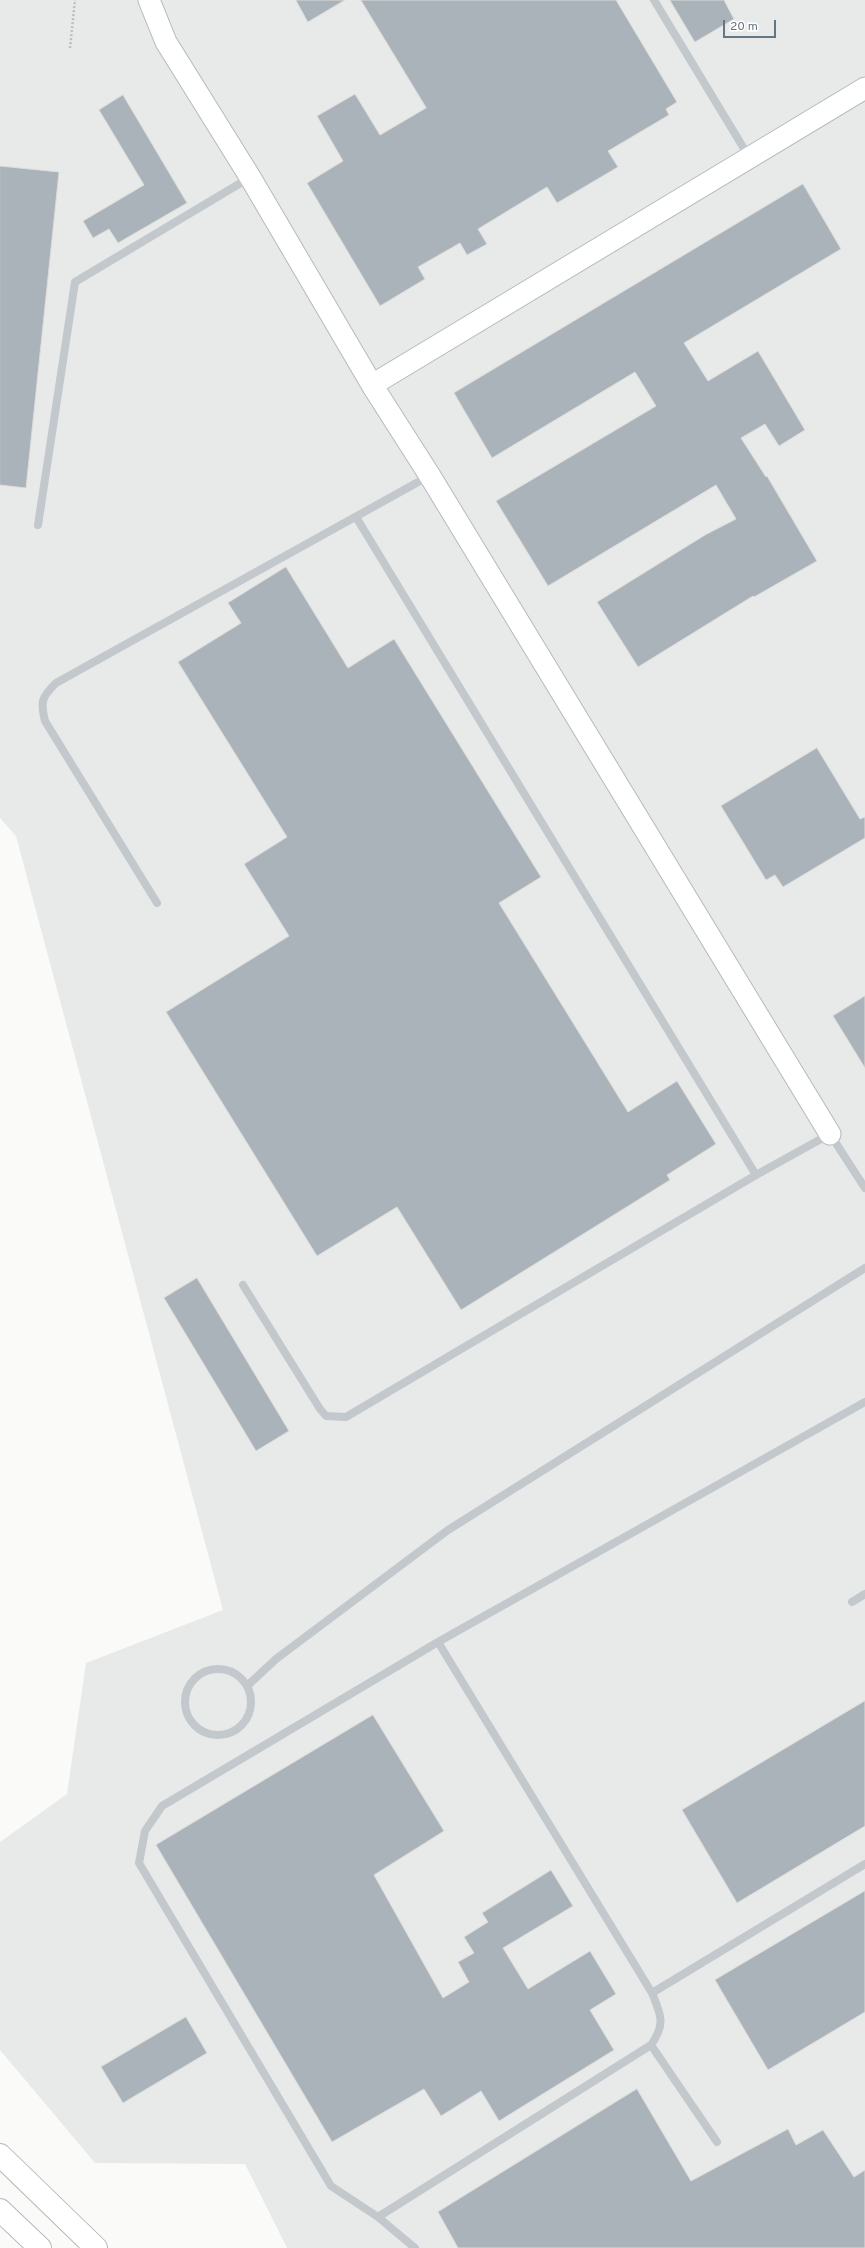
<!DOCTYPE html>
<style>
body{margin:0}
#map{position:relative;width:865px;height:2248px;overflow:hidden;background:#fafaf8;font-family:Overpass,sans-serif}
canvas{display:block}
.scale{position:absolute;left:723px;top:20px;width:53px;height:18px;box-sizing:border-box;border:2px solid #657683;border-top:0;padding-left:5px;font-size:12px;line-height:14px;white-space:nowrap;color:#657683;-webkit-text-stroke:3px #fff;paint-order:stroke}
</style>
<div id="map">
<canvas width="865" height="2248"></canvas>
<div class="scale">20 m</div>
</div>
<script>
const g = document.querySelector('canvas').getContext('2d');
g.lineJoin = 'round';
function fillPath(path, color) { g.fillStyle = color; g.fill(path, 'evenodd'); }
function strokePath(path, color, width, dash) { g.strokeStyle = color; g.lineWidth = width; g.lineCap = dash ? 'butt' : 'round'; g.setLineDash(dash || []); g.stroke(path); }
fillPath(new Path2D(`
 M0,0H865V2248H287L245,2164L95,2163L0,2050V1842L67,1794L86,1663L223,1610L16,836L0,818Z`), '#e8e9e9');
const building = new Path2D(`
 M296,0H345L308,22Z
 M361,0H616L677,102L666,109L669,115L608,151L618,167L557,203L547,187L478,229L487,244L467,255L460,243L418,267L425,279L380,306L307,183L343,161L317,116L355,94L380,135L426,108Z
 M670,0H724L734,19L695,42Z
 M123,95L187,203L118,243L109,229L93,238L83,221L144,185L99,110Z
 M0,166L59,172L26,488L0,485Z
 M803,184L841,249L684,343L708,381L758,351L805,430L779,446L765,424L741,438L766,477L767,476L817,561L754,597L753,596L638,667L597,602L705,535L736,519L716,485L548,586L496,501L656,406L635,372L492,458L454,393Z
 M286,567L348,668L394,639L541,877L499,903L628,1112L677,1081L716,1144L667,1175L670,1180L461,1310L397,1207L317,1256L166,1012L289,936L244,864L287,837L178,662L241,623L228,603Z
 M817,748L860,819L865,817V838L783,887L775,875L766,880L721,806Z
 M865,996V1068L833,1016Z
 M197,1278L289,1431L256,1451L164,1298Z
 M865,1701V1826L737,1903L682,1810Z
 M373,1715L444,1831L374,1875L443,1998L469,1982L458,1962L474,1953L464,1937L488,1922L482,1913L551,1870L573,1906L503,1948L528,1989L590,1951L616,1994L590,2010L614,2050L499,2121L481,2091L441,2116L424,2089L332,2142L156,1845Z
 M865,1891V2012L768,2070L715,1980Z
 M186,2017L207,2053L123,2103L101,2067Z
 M637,2089L691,2181L788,2129L796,2145L823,2130L854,2177L865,2170V2248H458L438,2212Z`);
fillPath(building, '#aab3b9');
strokePath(building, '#dcdcda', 1);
const secondary = new Path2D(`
 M149,0L166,42L250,177L372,385L430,476L830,1134
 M372,385L865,88`);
const highway = new Path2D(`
 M0,2155L96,2248
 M0,2210L40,2248`);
strokePath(secondary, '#b3babf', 23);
strokePath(highway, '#b4b9bd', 24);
strokePath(new Path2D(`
 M70,48L75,0`), '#bbbfc2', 2.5, [2, 2]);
strokePath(new Path2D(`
 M654,0L749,157
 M356,517L756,1175
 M38,525L75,282L249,178
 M157,903L45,721C40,701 42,697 56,683L429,476
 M243,1285L320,1409L326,1416L346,1417L756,1175L830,1134L865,1188
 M852,1602L865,1594
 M185 1702a33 33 0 1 1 66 0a33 33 0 1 1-66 0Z
 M247,1686L276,1659L448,1530L865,1268
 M652,1993L865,1864
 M651,2045L717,2142
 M378,2217L651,2045C666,2024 661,2015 652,1993L438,1642
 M415,2248L378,2217L331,2186L139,1863L145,1831L162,1806L438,1642L865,1402`), '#c3c8cc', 8);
strokePath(secondary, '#fff', 21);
strokePath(highway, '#fff', 22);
</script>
